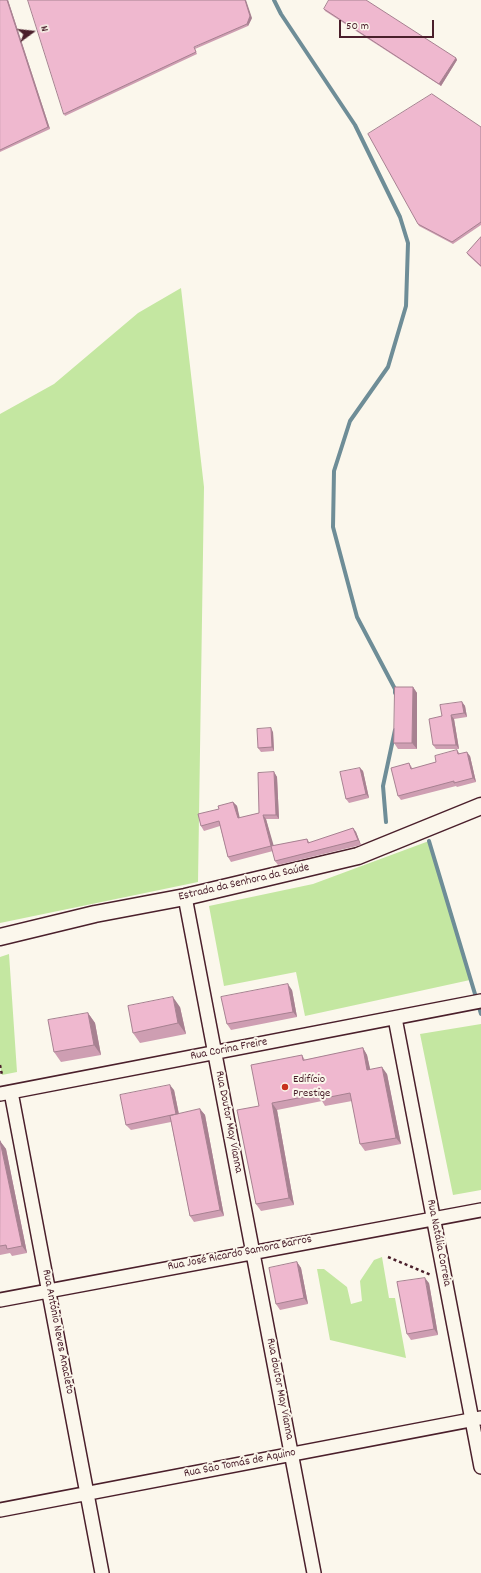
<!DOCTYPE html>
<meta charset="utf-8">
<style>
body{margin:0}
#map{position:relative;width:481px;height:1573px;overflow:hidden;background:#fbf7ec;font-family:Dekko,sans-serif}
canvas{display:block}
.north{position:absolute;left:12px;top:12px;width:40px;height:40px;-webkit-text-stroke:3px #fbf7ec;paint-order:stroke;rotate:75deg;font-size:11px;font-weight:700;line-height:16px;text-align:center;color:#4a1f2b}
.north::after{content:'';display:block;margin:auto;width:14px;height:18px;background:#4a1f2b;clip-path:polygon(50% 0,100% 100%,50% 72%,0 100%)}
.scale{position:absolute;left:339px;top:20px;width:95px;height:18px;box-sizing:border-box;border:2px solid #4a1f2b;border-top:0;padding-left:5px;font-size:12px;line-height:14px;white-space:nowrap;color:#4a1f2b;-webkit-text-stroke:3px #fbf7ec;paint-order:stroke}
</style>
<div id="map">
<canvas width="481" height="1573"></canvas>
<div class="north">N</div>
<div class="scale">50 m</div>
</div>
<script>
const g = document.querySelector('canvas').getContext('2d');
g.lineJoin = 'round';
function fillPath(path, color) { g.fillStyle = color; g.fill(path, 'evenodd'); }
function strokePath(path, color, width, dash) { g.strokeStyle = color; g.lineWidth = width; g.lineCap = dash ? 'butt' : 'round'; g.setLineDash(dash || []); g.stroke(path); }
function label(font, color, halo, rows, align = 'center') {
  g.font = font + ' Dekko,sans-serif'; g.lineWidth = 4; g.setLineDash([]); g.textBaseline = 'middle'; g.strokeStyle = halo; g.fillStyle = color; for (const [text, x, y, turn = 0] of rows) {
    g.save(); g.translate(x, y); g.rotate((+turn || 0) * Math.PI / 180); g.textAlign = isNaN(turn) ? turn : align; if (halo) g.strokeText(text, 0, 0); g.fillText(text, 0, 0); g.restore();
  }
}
fillPath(new Path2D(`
 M181,288L204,487L198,882L0,923V414L54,384L138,313Z
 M429,841L470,980L305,1016L296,972L224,986L209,906L313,884Z
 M9,954L17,1072L2,1075L0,1066V957Z
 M481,1024V1190L453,1195L420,1034Z
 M382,1257L389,1298H395L406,1358L330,1340L317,1269H324L347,1287L351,1304L362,1301L360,1281L374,1260Z`), '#c4e7a1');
strokePath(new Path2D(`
 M274,0L281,14L355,125L400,217L408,243L406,306L388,367L350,421L334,471L333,527L357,617L395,689V693
 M386,822L383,786L395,730
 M429,841L481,1014`), '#6e8d97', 4);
const minor = new Path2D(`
 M185,897L314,1573
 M395,1018L481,1467
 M11,1092L102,1573
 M0,1094L481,1001
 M0,1300L481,1210
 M0,1510L481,1418`);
const tertiary = new Path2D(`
 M0,937L95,914L185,897L358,856L481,806`);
strokePath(minor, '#4a1f2b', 16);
strokePath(tertiary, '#4a1f2b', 19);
strokePath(new Path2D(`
 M0,1065L2,1075
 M388,1257L431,1275`), '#4a1f2b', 2.5, [3, 3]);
strokePath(minor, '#fbf7ec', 13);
strokePath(tertiary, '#fbf7ec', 16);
fillPath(new Path2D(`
 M0,0H8L50,129L0,152Z
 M324,9L456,58L457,60L441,86L325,11Z
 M252,18L248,26L195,49L197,54L65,116L64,114Z
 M481,127V225L453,244L419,226L418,224Z
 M481,237V267L468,255L467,253Z
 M413,687L417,693V749H398L394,743Z
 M462,702L465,706L467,717L454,719L459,749H436L433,745L442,716Z
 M273,732L274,751L261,752L258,748Z
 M457,750L460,754L470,756L476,782L457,787L456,786L401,800L398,796L409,763L413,769L436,762Z
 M360,768L363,771L369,798L349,803L346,799Z
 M274,772L277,777L279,819H266L273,846L307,839L310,843L353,828L356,832L361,845L278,865L275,861L273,851L231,862L228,857L220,826L204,831L201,826L219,809L233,802L237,806L239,818L259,813Z
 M292,990L297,1017L231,1030L227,1024Z
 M180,1007L186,1034L140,1043L133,1033Z
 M88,1013L95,1023L101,1055L61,1062L54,1052Z
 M363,1048L367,1055L370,1070L387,1074L401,1144L365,1151L360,1144L352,1101L325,1106L322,1101L277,1110L294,1205L261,1211L256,1204L259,1106L302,1055L305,1060Z
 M174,1090L179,1114L200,1109L205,1115L224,1216L194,1222L190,1216L171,1122L131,1130L126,1125Z
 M0,1141L6,1149L27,1253L12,1256L10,1253L0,1255Z
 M297,1262L301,1268L308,1304L280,1310L276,1304Z
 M429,1283L438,1335L411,1340L407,1334Z`), '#ce9eb2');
fillPath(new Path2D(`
 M7,0H8L50,129L48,127Z
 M245,0H246L252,18L248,26L247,24Z
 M456,58L457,60L441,86L439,84Z
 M413,687L417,693V749L412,743Z
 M462,702L465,706L467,717L464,713Z
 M451,715L454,719L459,749L456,745Z
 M271,728L273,732L274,751L272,747Z
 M467,752L470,756L476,782L473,778Z
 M360,768L363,771L369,798L366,794Z
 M274,772L277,777L279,819L276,815Z
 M233,802L237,806L241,823L238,818Z
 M263,815L266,819L275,850L271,846Z
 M353,828L356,832L361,845L358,840Z
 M288,984L292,990L297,1017L293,1012Z
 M173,997L180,1007L186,1034L178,1023Z
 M88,1013L95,1023L101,1055L94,1045Z
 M363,1048L367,1055L372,1077L367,1070Z
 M382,1067L387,1074L401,1144L396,1138Z
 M170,1085L174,1090L180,1120L176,1114Z
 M272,1103L277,1110L294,1205L289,1198Z
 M200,1109L205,1115L224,1216L220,1210Z
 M0,1141L6,1149L27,1253L22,1246Z
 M297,1262L301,1268L308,1304L304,1298Z
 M425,1278L429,1283L438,1335L434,1329Z`), '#a78191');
const building = new Path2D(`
 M0,0H7L48,127L0,150Z
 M28,0H245L250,16L247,24L194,47L196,52L64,114Z
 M329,0H366L456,58L439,84L324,9Z
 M432,94L481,127V222L452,242L418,224L368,134Z
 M481,237V266L467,253Z
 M395,687H413L412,743H394Z
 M462,702L464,713L451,715L456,745H433L429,719L442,716L440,705Z
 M271,728L272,747L258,748L257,729Z
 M457,750L458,754L467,752L473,778L454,783V781L398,796L391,768L409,763L411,769L436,762L435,756Z
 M360,768L366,794L346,799L340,772Z
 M274,772L276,815H263L271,846L307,839L308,843L353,828L358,840L275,861L271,846L228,857L219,821L201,826L198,814L219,809L218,806L233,802L238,818L259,813L258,773Z
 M288,984L293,1012L227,1024L221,997Z
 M173,997L178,1023L133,1033L128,1006Z
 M88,1013L94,1045L54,1052L48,1020Z
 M363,1048L367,1070L382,1067L396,1138L360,1144L350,1093L320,1099L319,1094L272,1103L289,1198L256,1204L237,1110L259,1106L251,1065L302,1055L303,1060Z
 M170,1085L176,1114L126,1125L120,1095Z
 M200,1109L220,1210L190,1216L170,1116Z
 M0,1141L22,1246L7,1249L6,1245L0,1246Z
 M297,1262L304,1298L276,1304L269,1268Z
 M425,1278L434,1329L407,1334L397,1282Z`);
fillPath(building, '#efb8cf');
strokePath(building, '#a78191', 1);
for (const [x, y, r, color] of [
 [285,1087,4,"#c8321e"]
]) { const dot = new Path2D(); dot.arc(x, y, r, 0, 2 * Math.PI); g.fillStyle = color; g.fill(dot); strokePath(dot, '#fbf7ec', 1.5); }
label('12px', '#4a1f2b', '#fbf7ec', [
 ["Estrada da Senhora da Saúde",244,883,-13],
 ["Rua Corina Freire",229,1050,-11],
 ["Rua Doutor May Vianna",228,1122,79],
 ["Rua Natália Correia",438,1243,79],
 ["Rua José Ricardo Samora Barros",240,1254,-11],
 ["Rua António Neves Anacleto",57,1332,79],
 ["Rua doutor May Vianna",279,1389,79],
 ["Rua São Tomás de Aquino",240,1464,-11]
]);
label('12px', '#4a1f2b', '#fbf7ec', [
 ["Edifício",293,1080],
 ["Prestige",293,1094]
], 'left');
</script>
